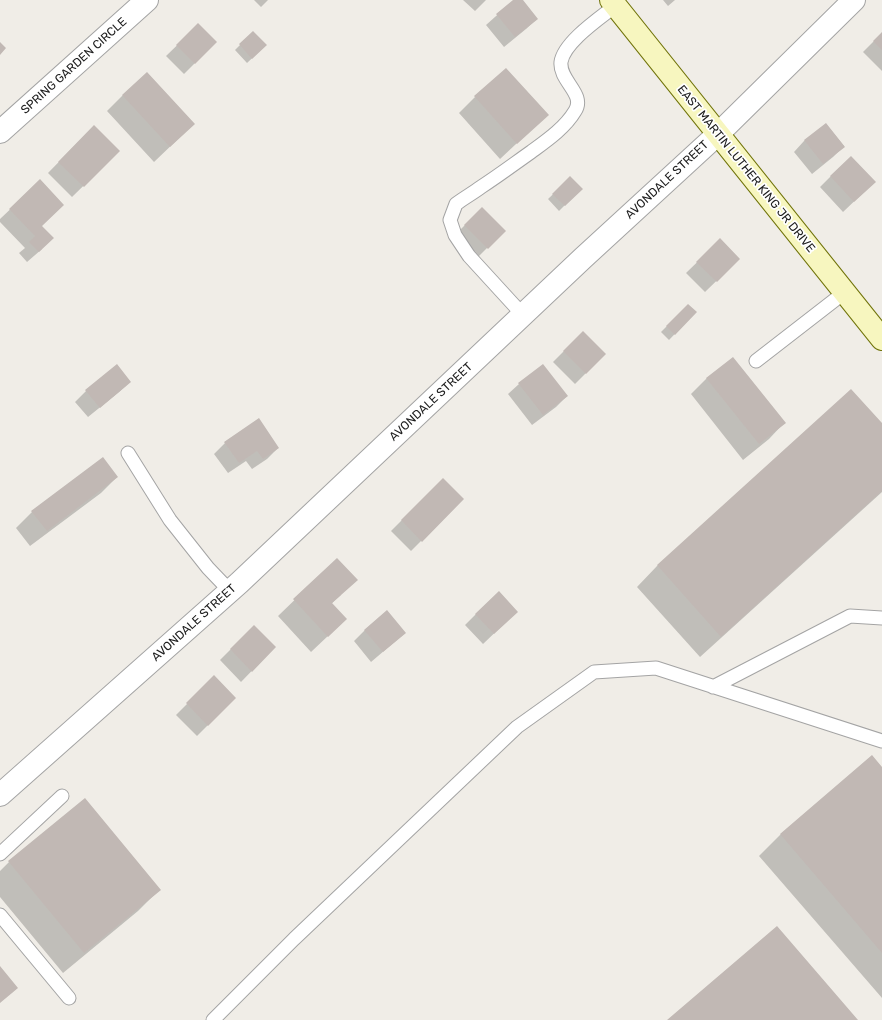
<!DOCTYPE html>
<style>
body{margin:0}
canvas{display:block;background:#f0ede7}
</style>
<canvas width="882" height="1020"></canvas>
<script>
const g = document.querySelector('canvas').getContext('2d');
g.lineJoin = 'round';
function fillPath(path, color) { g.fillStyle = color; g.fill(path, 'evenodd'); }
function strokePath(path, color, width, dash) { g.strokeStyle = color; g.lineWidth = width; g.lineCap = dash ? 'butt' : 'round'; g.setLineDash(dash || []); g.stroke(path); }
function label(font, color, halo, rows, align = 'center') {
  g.font = font + ' Rubik,sans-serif'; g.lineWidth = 3.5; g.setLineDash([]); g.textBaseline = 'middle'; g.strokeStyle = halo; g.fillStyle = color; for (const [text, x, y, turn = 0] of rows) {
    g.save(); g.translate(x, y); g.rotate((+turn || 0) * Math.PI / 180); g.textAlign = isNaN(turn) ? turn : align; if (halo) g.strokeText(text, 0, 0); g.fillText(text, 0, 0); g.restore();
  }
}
fillPath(new Path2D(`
 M254,0H268L261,7Z
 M463,0H486L475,11Z
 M514,0H522L537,19L526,29L504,47L486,25Z
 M663,0H675L668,6Z
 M198,25L216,42L184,74L166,56Z
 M253,32L266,45L247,63L235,50Z
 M882,33V71L863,52Z
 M123,95L177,140L154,162L107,111Z
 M475,97L547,115L500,159L459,113Z
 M826,124L844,146L833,157L812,174L794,152L804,141Z
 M94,126L119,151L72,197L48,173Z
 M831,176L864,192L843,212L820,187Z
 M570,178L581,189L559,211L548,199Z
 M40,181L42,249L27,262L19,253L25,248L0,222V219Z
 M482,208L504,231L476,259L454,236Z
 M720,240L739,259L705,292L686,273Z
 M688,305L696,312L669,340L661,332Z
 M583,332L605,354L575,384L553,362Z
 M707,378L784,423L769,439L743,460L691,394Z
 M130,382L119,392L88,417L75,402L86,391Z
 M519,384L567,396L556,407L532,425L508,394Z
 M851,390L882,424V492L700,657L637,587L657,566Z
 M225,443L278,448L267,459L252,469L246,461L228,473L214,454Z
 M117,477L101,493L30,546L16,528L32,512Z
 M443,479L463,499L411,551L391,531Z
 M337,559L341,595L331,604L329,635L311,652L278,616Z
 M476,614L506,622L483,644L465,625Z
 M254,626L275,647L241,682L220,660Z
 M365,630L405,633L371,662L354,641Z
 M214,677L235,698L197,736L176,715Z
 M872,756L882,768V998L759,856L780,835Z
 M9,862L159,890L138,911L63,973L0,897V871Z`), '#0003');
fillPath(new Path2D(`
 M513,0H523L538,19L515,37L496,14Z
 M198,23L217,42L195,64L176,45Z
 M253,31L267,45L252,59L239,44Z
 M882,32V50L873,41Z
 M0,42L6,48L0,55Z
 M506,68L549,115L517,144L474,96Z
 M147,72L195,124L170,147L122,95Z
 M826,123L845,147L823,164L804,140Z
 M94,125L120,151L84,187L58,162Z
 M851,156L876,182L854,202L830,176Z
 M570,176L583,189L565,206L552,194Z
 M40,179L64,205L42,226L54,238L39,252L29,242L35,236L9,209Z
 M482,207L506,231L488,249L464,225Z
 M720,238L740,259L717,282L696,262Z
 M688,304L697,312L675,335L666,326Z
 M583,331L606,354L586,374L563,351Z
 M733,357L786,423L759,444L706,378Z
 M117,364L131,382L100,408L85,390Z
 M543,364L568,396L543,415L518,383Z
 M851,389L882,423V491L721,637L657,565Z
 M259,418L279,448L263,459L257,451L239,463L224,442Z
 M103,457L118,477L47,531L31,511Z
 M443,478L464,499L422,542L401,520Z
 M337,558L358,580L332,603L347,619L328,637L293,599Z
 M499,591L518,612L494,634L475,614Z
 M387,610L406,633L383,652L364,630Z
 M254,625L276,647L252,672L230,649Z
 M214,675L236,698L208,726L186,703Z
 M872,755L882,767V953L780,834Z
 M85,798L161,890L84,953L8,861Z
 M777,926L858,1020H667Z
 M0,966L18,988L0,1003Z`), '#c1b8b4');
const service = new Path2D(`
 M523,315L469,256L455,235L450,220L456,204C464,198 473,193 481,187C498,176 514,164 531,152C546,141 565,128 575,111C586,94 559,81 561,62C564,42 600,18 615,6
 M756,361L845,292
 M128,453L170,520L208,568L230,591
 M713,687L850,616L882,618
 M0,854L62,796
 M0,915L69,998
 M213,1020L294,939L517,727L594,672L656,668L882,741`);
const minor = new Path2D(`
 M0,132L147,0
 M0,795L239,583L583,258L718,134L854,0`);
const secondary = new Path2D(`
 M611,0L882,339`);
strokePath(service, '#a4a4a4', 15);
strokePath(minor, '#a4a4a4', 24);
strokePath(secondary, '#71740a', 24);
strokePath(service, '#fff', 13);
strokePath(minor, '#fff', 22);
strokePath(secondary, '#f7f6bf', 22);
label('12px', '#202020', '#fff', [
 ["SPRING GARDEN CIRCLE",74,66,-42],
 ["EAST MARTIN LUTHER KING JR DRIVE",746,169,51],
 ["AVONDALE STREET",667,180,-43],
 ["AVONDALE STREET",431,402,-43],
 ["AVONDALE STREET",194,623,-42]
]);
</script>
